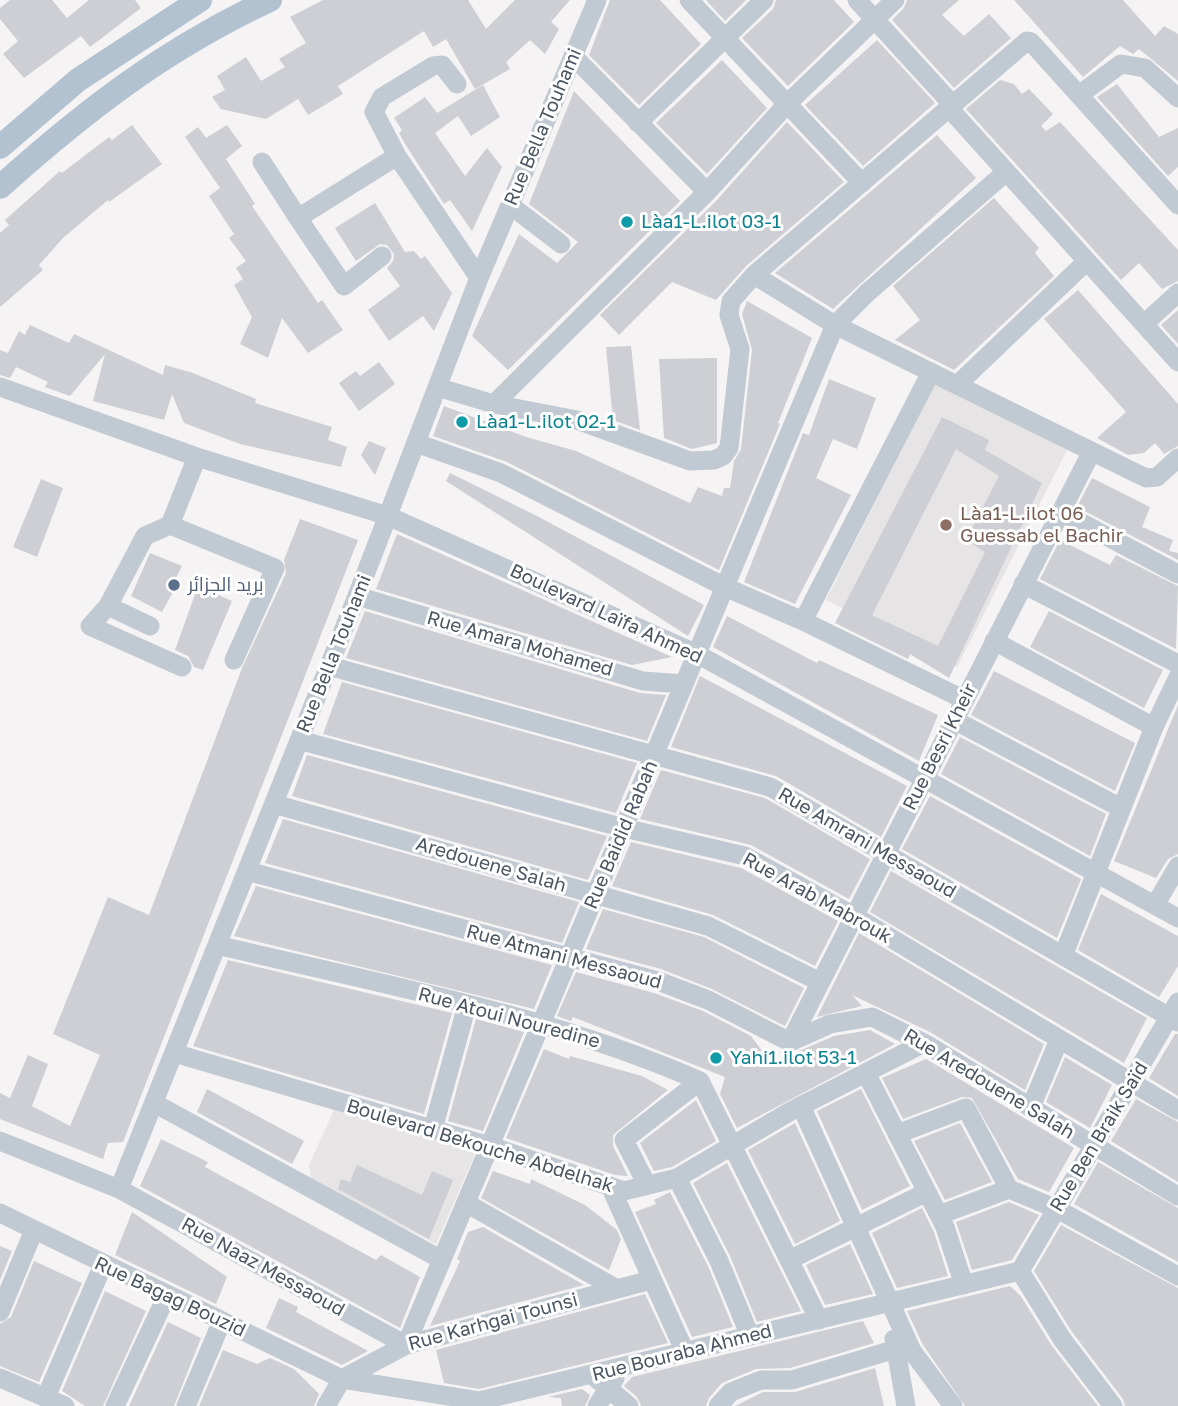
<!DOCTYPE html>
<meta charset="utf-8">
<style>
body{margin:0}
canvas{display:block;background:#f5f3f3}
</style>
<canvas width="1178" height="1406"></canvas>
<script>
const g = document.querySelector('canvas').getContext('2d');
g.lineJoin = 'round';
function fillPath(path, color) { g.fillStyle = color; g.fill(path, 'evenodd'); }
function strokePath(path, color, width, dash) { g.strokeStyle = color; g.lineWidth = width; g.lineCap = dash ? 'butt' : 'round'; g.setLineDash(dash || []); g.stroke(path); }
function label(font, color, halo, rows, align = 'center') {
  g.font = font + ' "Golos Text",Cairo,sans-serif'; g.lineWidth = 6; g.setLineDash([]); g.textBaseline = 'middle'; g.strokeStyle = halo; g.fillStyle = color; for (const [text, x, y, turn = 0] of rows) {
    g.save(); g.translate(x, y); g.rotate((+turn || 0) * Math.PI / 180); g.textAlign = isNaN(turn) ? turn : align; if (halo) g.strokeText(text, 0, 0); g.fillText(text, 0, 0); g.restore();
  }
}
fillPath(new Path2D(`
 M935,383L1067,450L957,667L826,600Z
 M334,1110L476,1152L436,1244L312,1181L309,1165Z`), '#e6e4e5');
fillPath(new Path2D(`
 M10,0H52L67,18L89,0H135L141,8L90,47L81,36L24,78L3,54L18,41L0,19V8Z
 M323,0H468L486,29L515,0H570L551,22L559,29L545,54L530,40L506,62L510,69L475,89L446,39L433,47L424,31L338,86L343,94L308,115L298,99L266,119L221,109L212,97L225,90L217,76L246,57L261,81L285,67L279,59L306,43L290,17Z
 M610,0H660L701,44L639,105L589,55Z
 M706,0H746L725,21Z
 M776,0H834L854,22L788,86L742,38L773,9Z
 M907,0H959L942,15L964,36L989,14L1011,38L954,88L892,20L904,8Z
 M1014,0H1123L1155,36L1164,26L1178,34V81L1139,49L1133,54L1120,46L1083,77Z
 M877,40L935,103L863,166L805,105Z
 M722,60L767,108L707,174L656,123Z
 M1000,80L1014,84L1022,94L1029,89L1053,114L1041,126L1046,131L1060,122L1178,250V281L1162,289L1139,263L1121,280L966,109Z
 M1117,84L1159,137L1178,128V167L1168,176L1097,97Z
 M483,85L500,117L471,136L458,116L435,133L465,176L487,148L502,167L472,231L450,200L444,204L405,144L399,133L402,130L394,118L425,97L437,113Z
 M574,91L680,201L508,370L472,336L519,234L557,263L578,242L529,204Z
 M787,122L844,182L746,266L716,300L672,282L619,335L600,315L716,201Z
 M132,125L162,164L109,202L108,200L63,238L39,265L43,270L0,307V233L9,225L5,220L60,171L62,173L109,137L112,140Z
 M227,125L242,146L226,159L255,204L252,206L318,303L322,300L343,330L308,353L282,318L268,358L240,344L252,317L234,285L243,279L236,268L246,261L229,238L234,234L209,196L220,188L185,137L198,127L206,138Z
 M937,135L976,178L833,309L775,273Z
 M994,198L1039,248L1035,253L1054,276L954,370L895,340L920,320L893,286Z
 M375,203L405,252L414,251L421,259L425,256L452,293L434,331L423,316L389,341L368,310L400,286L387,268L393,261L394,254L387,245L380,244L356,261L335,228Z
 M1078,290L1178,404V446L1164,454L1155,443L1144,453L1128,455L1097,438L1126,412L1044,319Z
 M747,301L812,338L778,423L780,424L719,570L507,462L433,436L444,406L526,437L576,451L690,503L698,487L722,496L724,488H730L734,461L741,449L752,350L742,314Z
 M1178,310V344L1161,325Z
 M30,325L69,343L74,334L163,375L165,365L193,373L256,399L255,403L332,427L328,440L347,447L341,467L240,444L184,423L172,394L164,420L93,401L105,354L70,396L45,387L48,382L16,367L10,378L0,375V350L8,353L19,331L25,335Z
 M631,346L640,430L613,420L606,347Z
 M717,358V443L692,449L664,438L659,359Z
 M379,362L395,384L359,411L339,383L356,371L360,376Z
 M829,379L876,398L857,449L833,439L816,478L851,495L795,604L744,582L803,433L809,435Z
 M942,417L989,440L985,450L1042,483L949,678L910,654L908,659L835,623ZM956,449L999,476L966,540L985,552L938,646L872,615Z
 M369,441L386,448L375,475L361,455Z
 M450,473L535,515L704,605L688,636L446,481Z
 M1092,478L1150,507L1142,527L1173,540L1169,551L1178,553V560L1077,507Z
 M41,479L63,488L37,557L13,547Z
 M300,519L358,540L123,1142L108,1143L103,1159L0,1119V1093L10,1098L28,1055L48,1064L32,1106L70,1126L100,1055L53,1034L108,897L149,915L242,668L286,573L284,560Z
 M397,534L672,657L632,665L376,589Z
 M1060,540L1110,565L1116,555L1178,586L1176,649L1040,579Z
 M150,553L182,566L174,582L178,583L162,612L131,596Z
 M198,586L232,601L203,670L194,667L188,656L175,650Z
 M365,611L640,693L666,695L647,741L346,658Z
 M1049,611L1163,670L1144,708L1030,647Z
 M727,616L817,663L819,660L938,715L919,761L713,647Z
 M994,671L1135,743L1115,791L971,715Z
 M700,676L907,786L881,837L776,776L671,747Z
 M342,682L637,763L616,813L323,734Z
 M1178,705V854L1168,859L1156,878L1114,861Z
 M960,737L1106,814L1090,856L941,774Z
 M307,755L607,836L588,880L292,796Z
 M661,770L765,798L870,859L849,899L751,845L640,819Z
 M930,796L1081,879L1057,938L902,849Z
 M283,819L579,902L562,943L265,863Z
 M631,842L741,868L838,921L815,966L713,915L612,886Z
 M891,871L1147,1018L1124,1063L870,912Z
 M256,886L552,965L534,1009L234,936Z
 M1101,894L1178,936V966L1159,997L1078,950Z
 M603,909L704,937L804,988L785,1026L712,989L661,969L586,949Z
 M859,933L1044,1044L1025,1090L930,1032L852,995L862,1006L817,1017Z
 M228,960L452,1013L424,1114L193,1046Z
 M576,972L654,993L703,1011L751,1036L771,1063L834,1036L870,1030L895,1044L737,1128L720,1094L725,1077L573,1017L571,1021L557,1016Z
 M476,1019L524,1032L483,1131L448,1121Z
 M1175,1034H1178V1096L1149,1078Z
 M544,1049L569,1059L570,1056L642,1076L668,1090L613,1135V1146L628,1176L615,1175L506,1138Z
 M1065,1057L1112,1085L1090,1128L1046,1102Z
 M926,1059L1074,1148L1049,1192L1018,1179L972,1098L962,1097L903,1119L882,1078Z
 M207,1089L304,1141L292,1164L197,1112Z
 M861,1089L910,1186L862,1210L817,1111Z
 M1136,1099L1178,1122V1182L1111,1141Z
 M696,1100L716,1141L672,1167L654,1171L640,1143Z
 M795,1123L840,1221L795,1244L748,1150Z
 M960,1123L992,1182L945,1200L914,1141Z
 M161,1139L208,1162L205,1167L376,1260L381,1255L420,1277L400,1328L140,1186Z
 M1098,1162L1178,1208V1262L1074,1204Z
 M727,1163L801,1311L757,1322L730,1256L693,1183Z
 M357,1165L422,1195L432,1171L453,1180L429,1239L338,1189L341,1179L350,1182Z
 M493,1171L530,1184L531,1179L585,1205L617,1230L621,1239L609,1270L481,1198Z
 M670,1192L708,1266L733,1327L692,1337L635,1212L656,1204L654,1200Z
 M1009,1202L1039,1215L1012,1260L972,1270L956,1222Z
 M922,1208L934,1232L948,1276L897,1288L872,1233Z
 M132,1212L227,1277L216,1304L115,1255Z
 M1061,1225L1178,1288V1406H1125L1123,1399L1072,1332L1034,1271Z
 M483,1227L584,1285L430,1326L460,1261L457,1259L468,1232Z
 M850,1244L873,1294L825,1305L806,1265Z
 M0,1246L12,1251L0,1280Z
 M34,1261L82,1283L39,1382L0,1366V1324L11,1317Z
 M1010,1286L1020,1295L1052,1346L1098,1406H965L923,1345L907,1311Z
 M105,1291L146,1311L103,1406H85L62,1391Z
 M645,1294L668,1343L479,1389L444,1383L436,1350Z
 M279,1298L298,1307L296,1312L368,1351L342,1365L266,1328Z
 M863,1321L874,1343L790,1368L756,1369L722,1383L709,1398L706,1406H641L637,1397L624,1386L632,1377Z
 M168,1322L201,1338L174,1406H129Z
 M223,1350L257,1364L270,1358L294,1369L319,1394L314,1406H199Z
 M875,1368L884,1406H735L763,1392H795Z
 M582,1389L590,1395L585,1406H562L561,1398L548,1397Z`), '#cdcfd5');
strokePath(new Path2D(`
 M689,0L862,183
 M857,0L952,104
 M573,56L707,192
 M457,84L442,65L433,66L382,97L374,112L397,156L479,278
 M1079,95L1121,64L1145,68L1178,98
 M948,107L1178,362
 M638,123L764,0
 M262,162L298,218
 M510,205L561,244
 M382,256L344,286L298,218L397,156
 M754,275L835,325L1146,478L1157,477L1178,458
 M1144,324L1178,293
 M957,385L1087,261
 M0,387L197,457L388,516L697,654L1178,918
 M437,387L494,404L577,420L690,461L714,460L723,456L729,448L740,349L729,315L731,301L754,275L1027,41L1031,42L1178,205
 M494,404L707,192L787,104L895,0
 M416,443L501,473L725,587L803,621L965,700
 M197,457L170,525L275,568L234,660
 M1061,512L1178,574
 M170,525L145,536L108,606L90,626L182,667
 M1023,584L1178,664
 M357,596L643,681L684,684
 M108,606L150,626
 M803,621L931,372
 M994,641L1154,727
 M329,666L770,787L1178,1022
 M954,720L1121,808
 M299,740L624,828L745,856L854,916L1178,1110
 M274,804L708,926L820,982
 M247,871L658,981L708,1000L790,1042L830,1024L872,1017L924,1043L1178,1196
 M1155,905L1178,866
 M217,945C380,984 547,1014 700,1081L819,1320
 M1063,956L1154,727L1178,677
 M790,1042L1091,453
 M174,1053L490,1146L624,1191L677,1178L791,1111L924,1043
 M866,1073L945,1227L964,1285
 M154,1103L442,1260
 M801,1106L912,1351L953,1406
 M1031,1107L1059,1040
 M433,1129L467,1005
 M897,1134L966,1108L1009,1189L939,1215
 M0,1141L119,1189L357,596L479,278L597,0
 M677,1178L719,1261L750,1336
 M647,1185L624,1140L700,1081
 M610,1186L685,1352
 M119,1189L406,1345L835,325L867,293L1006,172
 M1009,1189L1057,1209L1178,1276
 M466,1203L617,1289
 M0,1213L342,1379L479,1401L1020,1271
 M789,1260L927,1192
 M1020,1271L1178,1002
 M1020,1271L1062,1339L1113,1406
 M0,1312L34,1230
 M894,1339L906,1406
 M591,1374L629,1406
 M0,1378L65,1406
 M342,1379L406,1345L651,1280
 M46,1397L103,1265
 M115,1406L167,1295
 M186,1406L222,1321
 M326,1406L342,1379
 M597,1406L615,1378
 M718,1406L731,1392L761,1380H792L896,1349`), '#c1cad2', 19);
strokePath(new Path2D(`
 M0,147L78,80L200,0
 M0,187C86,110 165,49 270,0`), '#b3c2d1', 24);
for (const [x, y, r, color] of [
 [627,222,7,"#0f9aa8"],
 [462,422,7,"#0f9aa8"],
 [946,525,7,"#8d6e63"],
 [174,585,7,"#5c6f8a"],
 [716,1058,7,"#0f9aa8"]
]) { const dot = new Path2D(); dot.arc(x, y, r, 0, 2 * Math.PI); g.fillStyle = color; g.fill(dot); strokePath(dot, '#fff', 2.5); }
label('19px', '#4a5661', '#fff', [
 ["Rue Bella Touhami",543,127,-67],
 ["Boulevard Laïfa Ahmed",606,614,25],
 ["Rue Amara Mohamed",520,644,16],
 ["Rue Bella Touhami",334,654,-68],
 ["Rue Besri Kheir",940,747,-63],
 ["Rue Baidid Rabah",621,835,-67],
 ["Rue Amrani Messaoud",867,843,30],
 ["Aredouene Salah",491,865,16],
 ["Rue Arab Mabrouk",817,898,29],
 ["Rue Atmani Messaoud",564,957,15],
 ["Rue Atoui Nouredine",509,1018,15],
 ["Rue Aredouene Salah",989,1084,31],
 ["Rue Ben Braik Saïd",1099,1137,-59],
 ["Boulevard Bekouche Abdelhak",480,1146,17],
 ["Rue Naaz Messaoud",263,1267,29],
 ["Rue Bagag Bouzid",170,1297,25],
 ["Rue Karhgai Tounsi",493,1322,-15],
 ["Rue Bouraba Ahmed",682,1353,-14]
]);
label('19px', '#0d838f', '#fff', [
 ["Làa1-L.ilot 03-1",641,222],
 ["Làa1-L.ilot 02-1",476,422],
 ["Yahi1.ilot 53-1",730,1058]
], 'left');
label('19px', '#785e54', '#fff', [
 ["Làa1-L.ilot 06",960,514],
 ["Guessab el Bachir",960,536]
], 'left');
label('19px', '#4e5e75', '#fff', [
 ["بريد الجزائر",188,585]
], 'left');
</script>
